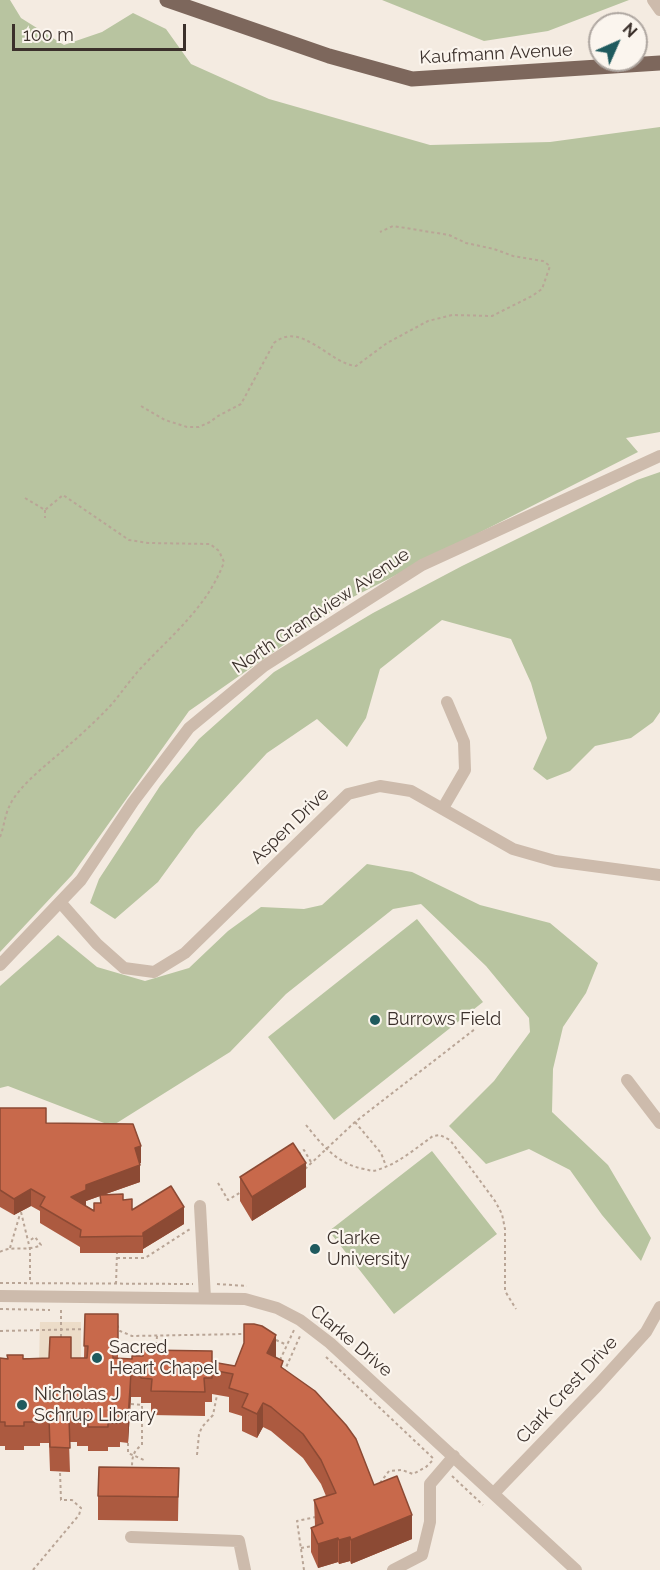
<!DOCTYPE html>
<style>
body{margin:0}
#map{position:relative;width:660px;height:1570px;overflow:hidden;background:#f4ebe1;font-family:Raleway,sans-serif}
canvas{display:block}
.north{position:absolute;left:588px;top:12px;width:60px;height:60px;box-sizing:border-box;background:#fbf5ee;border:2px solid #aea6a0;border-radius:50%;rotate:45deg;font-size:16px;font-weight:700;line-height:24px;text-align:center;color:#3b302b}
.north::after{content:'';display:block;margin:auto;width:21px;height:27px;background:#1f5a5e;clip-path:polygon(50% 0,100% 100%,50% 72%,0 100%)}
.scale{position:absolute;left:12px;top:24px;width:174px;height:27px;box-sizing:border-box;border:3px solid #3b302b;border-top:0;padding-left:8px;font-size:18px;line-height:21px;white-space:nowrap;color:#3b302b;-webkit-text-stroke:4px #fbf5ee;paint-order:stroke}
</style>
<div id="map">
<canvas width="660" height="1570"></canvas>
<div class="north">N</div>
<div class="scale">100 m</div>
</div>
<script>
const g = document.querySelector('canvas').getContext('2d');
g.lineJoin = 'round';
function fillPath(path, color) { g.fillStyle = color; g.fill(path, 'evenodd'); }
function strokePath(path, color, width, dash) { g.strokeStyle = color; g.lineWidth = width; g.lineCap = dash ? 'butt' : 'round'; g.setLineDash(dash || []); g.stroke(path); }
function label(font, color, halo, rows, align = 'center') {
  g.font = font + ' Raleway,sans-serif'; g.lineWidth = 4.5; g.setLineDash([]); g.textBaseline = 'middle'; g.strokeStyle = halo; g.fillStyle = color; for (const [text, x, y, turn = 0] of rows) {
    g.save(); g.translate(x, y); g.rotate((+turn || 0) * Math.PI / 180); g.textAlign = isNaN(turn) ? turn : align; if (halo) g.strokeText(text, 0, 0); g.fillText(text, 0, 0); g.restore();
  }
}
fillPath(new Path2D(`
 M0,0H10L21,18L64,45L102,32L133,13L166,29L191,64L269,99L430,145L550,142L660,127V432L626,438L638,452L351,598L189,711L72,875L0,952Z
 M382,0H629L548,31L484,41Z
 M660,472V712L653,722L631,738L595,746L570,771L547,780L533,769L547,738L531,683L511,639L442,620L380,669L366,718L347,747L317,719L267,753L196,830L158,882L115,919L90,903L99,879L160,786L199,739L274,672L373,613L462,566L637,480Z
 M367,864L412,872L480,905L550,923L598,963L586,993L563,1027L553,1069L552,1112L608,1165L651,1238L641,1261L602,1215L570,1170L529,1149L486,1164L449,1126L494,1081L530,1032L529,1018L486,966L421,904L393,909L286,994L230,1052L112,1126L8,1086L0,1088V986L58,935L97,967L145,981L189,968L228,931L261,907L304,909L322,905Z
 M417,919L483,1002L334,1120L268,1037Z
 M432,1151L497,1234L394,1314L329,1231Z`), '#b8c4a0');
fillPath(new Path2D(`
 M40,1322H81V1361H39Z`), '#ecdcc8');
strokePath(new Path2D(`
 M141,406L165,420L187,427H199L210,422L218,416L241,404L274,343C301,320 330,364 356,366L387,343L428,321L452,315L492,316L532,296L542,289L550,266L543,261L513,256L494,249L466,243L449,235L393,226L380,232
 M45,510V518
 M0,837C4,827 5,815 9,807C18,785 52,761 69,745C84,732 99,718 112,704C122,692 130,680 141,668C172,635 208,606 224,562L219,551L210,544L148,543L129,540L63,495L45,510L25,498
 M355,1122L381,1153L386,1166
 M306,1125C322,1145 337,1164 364,1169C369,1170 373,1172 377,1170C398,1164 416,1148 433,1136L440,1135L450,1140L495,1201L502,1214L505,1229V1291L516,1309
 M298,1154L304,1150L311,1162
 M305,1169L355,1122L475,1029
 M218,1183L228,1200L241,1192
 M21,1212L30,1249V1283
 M10,1248L20,1214
 M0,1252C12,1245 27,1252 41,1245L35,1237L29,1241
 M117,1258H145L190,1229
 M0,1283L193,1284
 M116,1284L117,1253
 M217,1284L247,1286
 M0,1309L50,1310
 M117,1325L120,1331L132,1336L244,1334
 M0,1331L87,1329
 M61,1337V1307
 M276,1340L287,1345
 M156,1351L157,1336
 M326,1357L435,1460
 M280,1360L294,1330
 M284,1372L300,1336
 M131,1404L142,1405V1445C133,1451 132,1457 132,1468
 M128,1443V1453L144,1460
 M197,1455L199,1434L202,1427L213,1415L217,1395
 M452,1476L483,1505
 M380,1483L389,1471L402,1470L413,1474L426,1467L434,1459
 M301,1548L313,1546
 M33,1570L79,1515L81,1508L72,1500H61L60,1472
 M304,1570L297,1521L316,1517`), '#b9a596', 2, [3, 3]);
strokePath(new Path2D(`
 M653,0L660,10
 M443,808L465,770L464,742L447,702
 M60,902L97,944L124,968L154,972L185,953L348,794L380,786L411,791L513,849L555,861L660,875
 M0,965L81,880L133,802L189,728L264,666L422,565L660,456
 M627,1080L660,1123
 M200,1206L205,1298
 M0,1296L245,1299L277,1308L300,1320L330,1343L576,1570
 M494,1493L597,1386L646,1332L660,1307
 M131,1537L239,1541L245,1570
 M393,1570L422,1555L430,1522V1484L454,1456`), '#cdbbac', 12);
strokePath(new Path2D(`
 M167,0L329,56L412,79L660,63`), '#7d675c', 15);
fillPath(new Path2D(`
 M0,1108L46,1123L141,1163H139L140,1182L103,1195L123,1200L132,1210L184,1224L143,1249V1253H80V1247L40,1223V1211L31,1206L14,1215L0,1207ZM100,1196V1203L94,1210L86,1206V1201Z
 M240,1177L306,1187L252,1221L240,1201Z
 M85,1314H118V1359L212,1362L235,1366L276,1357L283,1369L374,1485L412,1539L351,1564L350,1561L339,1564L338,1562L318,1568L311,1552V1528L315,1526L314,1500L326,1496L321,1484L303,1458L271,1431L263,1427L257,1438L242,1431V1416L229,1412V1397L212,1394V1402H205V1416L151,1415V1403H141V1397H131L128,1443L120,1442V1447H108V1451H88V1446H77V1442H69L70,1472L50,1471L49,1443H40V1446H24V1450H5V1446H0V1358H84Z
 M179,1468L178,1521L98,1520V1496Z`), '#ac5a40');
fillPath(new Path2D(`
 M141,1146V1163L135,1164V1148Z
 M306,1163V1187L252,1221V1197Z
 M140,1165V1182L86,1201V1207L71,1197L86,1185Z
 M31,1189V1206L14,1215V1199Z
 M184,1207V1224L143,1249V1233Z
 M276,1335V1359L267,1353Z
 M131,1373V1397L128,1443V1419Z
 M263,1403V1427L257,1438V1414Z
 M412,1515V1539L351,1564V1540Z
 M350,1537V1561L339,1564V1540Z
 M338,1538V1562L318,1568V1544Z`), '#8c4a34');
const building = new Path2D(`
 M0,1108H46V1123L133,1124L141,1146L135,1148L140,1165L86,1185V1190L71,1197L94,1211V1203H101L100,1195L123,1194V1200L132,1199V1210L171,1186L184,1207L143,1233V1236L80,1237L81,1230L40,1206L45,1197L31,1189L14,1199L0,1190Z
 M293,1143L306,1163L252,1197L240,1177Z
 M85,1314H118V1347H113V1358L132,1359V1356H143V1350L212,1351V1362L235,1366L244,1343V1324H254L262,1326L276,1335L267,1353L283,1361L281,1367L315,1391L346,1425L356,1439L374,1485L397,1476L412,1515L351,1540L350,1537L339,1540L338,1538L318,1544L311,1528L323,1523L314,1500L336,1493L321,1460L303,1434L271,1407L263,1403L257,1414L242,1407L248,1394L229,1388L233,1374L212,1370V1378H204L205,1392L151,1391L152,1379L141,1378V1373H131L128,1419L120,1418V1423H108V1427H88V1422H77V1418H69L70,1448L50,1447L49,1419H40V1422H24V1426H5V1422H0V1358L8,1359L7,1355H23V1359L49,1358L50,1337H71V1358H87L88,1346H84Z
 M99,1467L179,1468L178,1497L98,1496Z`);
fillPath(building, '#c8694b');
strokePath(building, '#8c4a34', 1.5);
for (const [x, y, r, color] of [
 [375,1020,6,"#1f5a5e"],
 [315,1249,6,"#1f5a5e"],
 [97,1358,6,"#1f5a5e"],
 [22,1405,6,"#1f5a5e"]
]) { const dot = new Path2D(); dot.arc(x, y, r, 0, 2 * Math.PI); g.fillStyle = color; g.fill(dot); strokePath(dot, '#fbf5ee', 2); }
label('18px', '#3b302b', '#fbf5ee', [
 ["Kaufmann Avenue",496,54,-3],
 ["North Grandview Avenue",321,611,-34],
 ["Aspen Drive",290,826,-44],
 ["Clarke Drive",351,1341,40],
 ["Clark Crest Drive",567,1390,-47]
]);
label('18px', '#3b302b', '#fbf5ee', [
 ["Burrows Field",387,1020],
 ["Clarke",327,1239],
 ["University",327,1260],
 ["Sacred",109,1348],
 ["Heart Chapel",109,1369],
 ["Nicholas J",34,1395],
 ["Schrup Library",34,1416]
], 'left');
</script>
